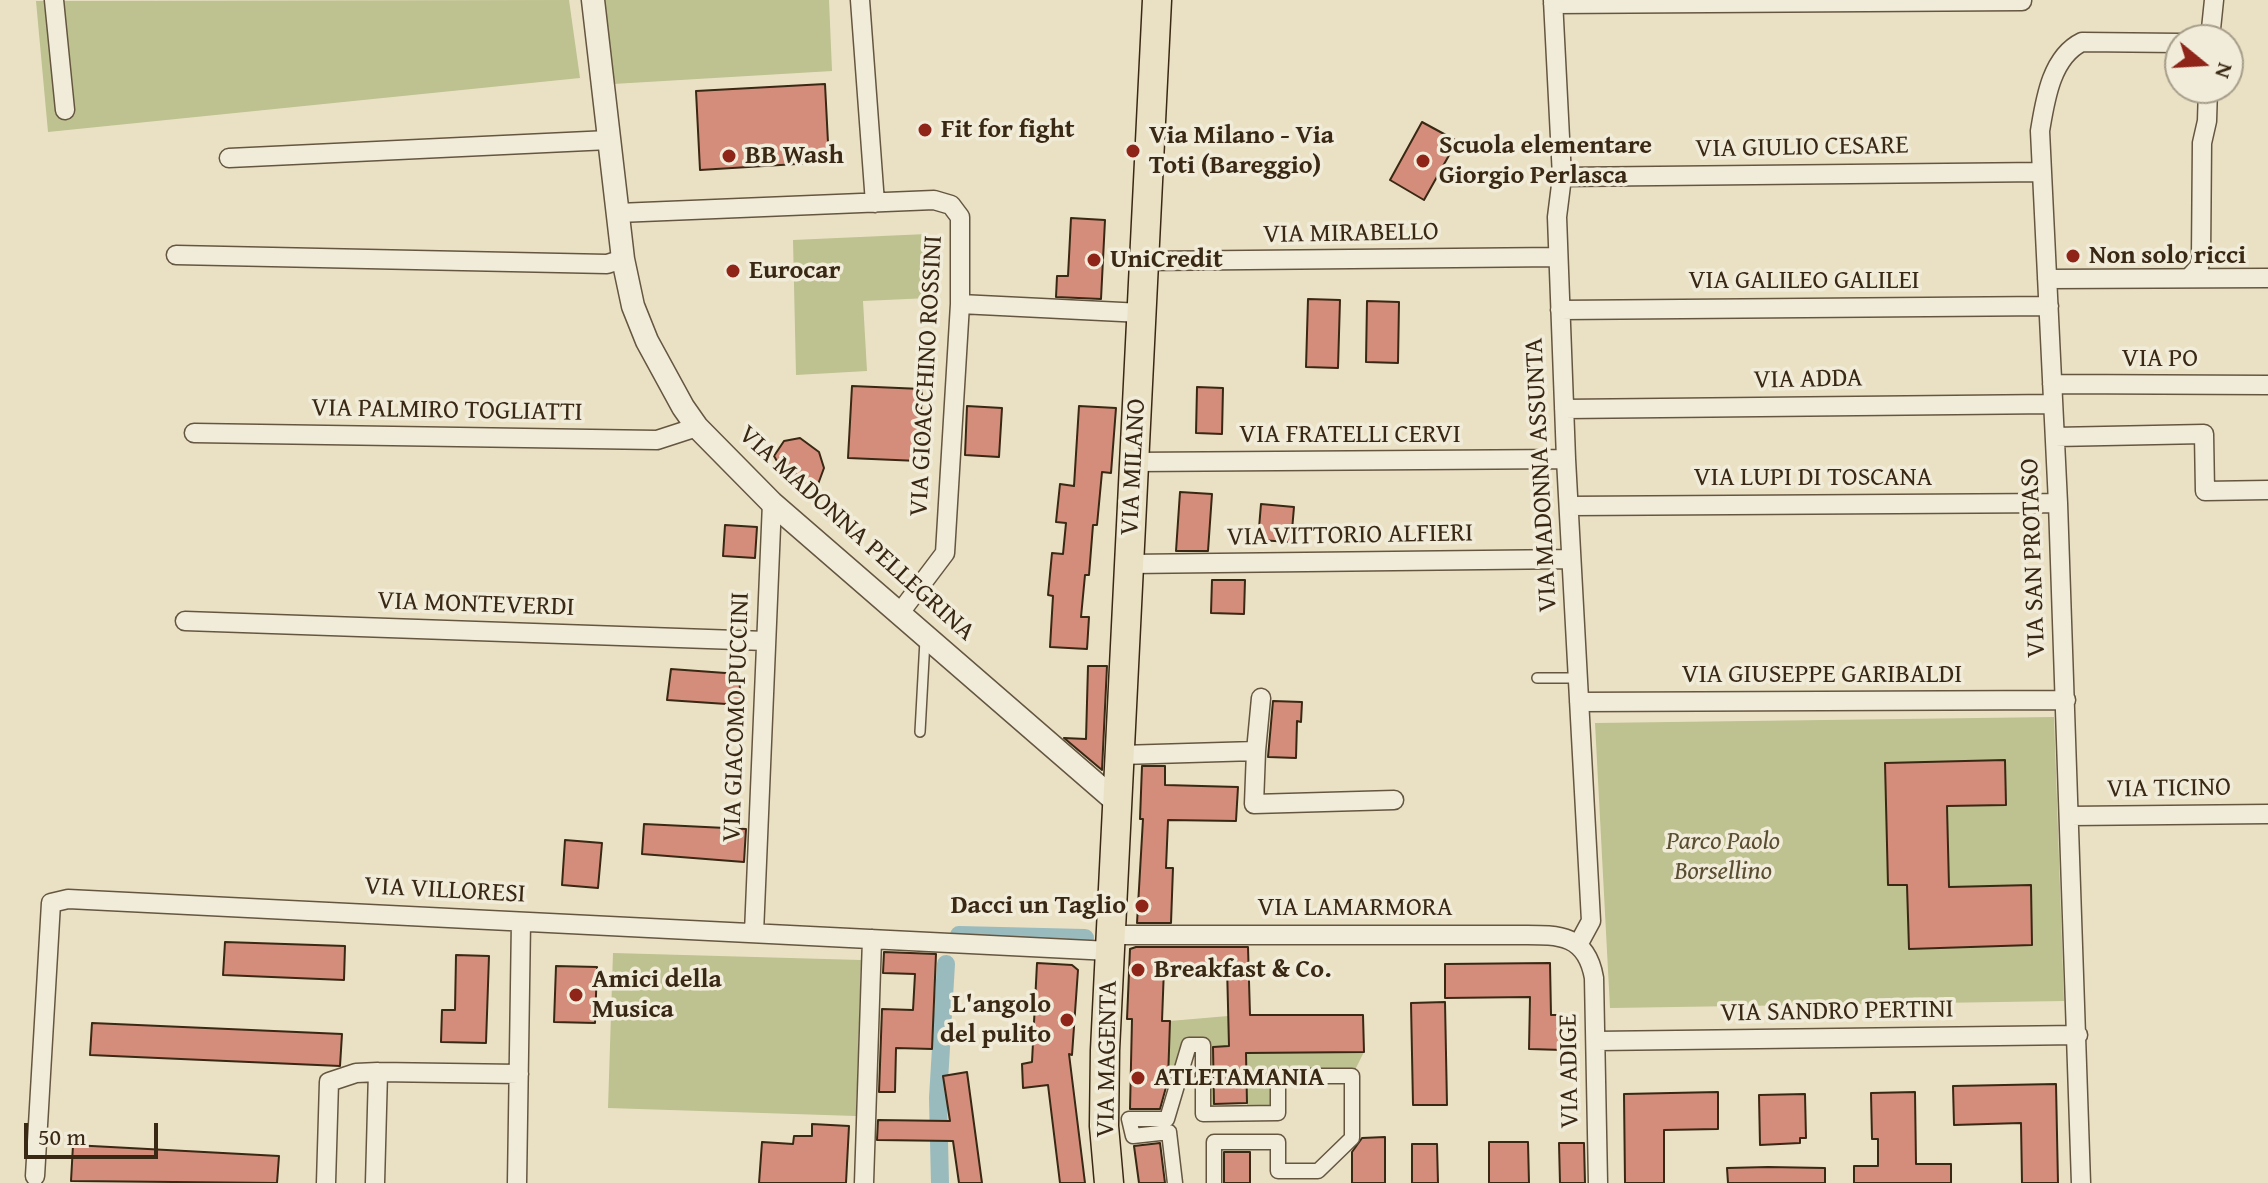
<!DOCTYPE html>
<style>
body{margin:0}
#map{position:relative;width:2268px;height:1183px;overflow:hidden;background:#eae1c5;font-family:"Gentium Book Plus",serif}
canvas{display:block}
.north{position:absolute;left:2164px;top:24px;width:80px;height:80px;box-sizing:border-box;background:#f1ecd9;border:2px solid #a79e8a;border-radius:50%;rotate:108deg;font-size:22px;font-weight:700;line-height:32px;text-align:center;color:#392813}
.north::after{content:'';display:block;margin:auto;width:28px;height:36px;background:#8f2418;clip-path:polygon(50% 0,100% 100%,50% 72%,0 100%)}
.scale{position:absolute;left:24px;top:1123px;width:134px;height:36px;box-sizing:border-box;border:4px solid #392813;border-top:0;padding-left:10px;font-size:24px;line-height:28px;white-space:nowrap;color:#392813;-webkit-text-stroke:6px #f1ecd9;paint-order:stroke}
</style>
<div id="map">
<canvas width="2268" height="1183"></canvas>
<div class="north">N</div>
<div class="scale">50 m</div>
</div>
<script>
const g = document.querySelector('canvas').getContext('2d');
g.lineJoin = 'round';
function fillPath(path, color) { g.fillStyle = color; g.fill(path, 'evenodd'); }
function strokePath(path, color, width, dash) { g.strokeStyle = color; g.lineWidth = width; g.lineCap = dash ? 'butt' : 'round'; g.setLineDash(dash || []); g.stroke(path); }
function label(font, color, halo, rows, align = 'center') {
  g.font = font + ' "Gentium Book Plus",serif'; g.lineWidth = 7; g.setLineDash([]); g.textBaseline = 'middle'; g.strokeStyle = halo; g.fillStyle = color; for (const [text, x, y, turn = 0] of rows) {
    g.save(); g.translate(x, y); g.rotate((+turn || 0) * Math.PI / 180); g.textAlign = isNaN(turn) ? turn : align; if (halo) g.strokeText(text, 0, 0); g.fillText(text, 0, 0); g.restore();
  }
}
fillPath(new Path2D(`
 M569,0L580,78L48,132L36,1Z
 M604,0H829L832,71L613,84Z
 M927,234L929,298L863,301L867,371L796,375L793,240Z
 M2054,717L2064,1001L1610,1008L1595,723ZM2005,760L2006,805L1947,806L1949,887L2030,885L2032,945L1909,949L1907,885H1888L1885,763Z
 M613,953L861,960L856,1116L608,1108Z
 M1228,1016L1229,1046L1213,1047L1214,1115L1203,1114V1045H1190L1167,1119L1170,1021Z
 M1364,1052L1352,1076H1278V1113L1247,1114L1246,1053Z`), '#bec190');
strokePath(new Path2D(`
 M959,935L1085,938
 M940,1183L938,1098L946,964`), '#9abbbd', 18);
const building = new Path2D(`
 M825,84L829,162L700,170L696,91Z
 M1422,122L1457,141L1424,200L1390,180Z
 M1071,218L1105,220L1101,299L1056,297L1057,276H1068Z
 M1308,299L1340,300L1338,368L1306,367Z
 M1367,301L1399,302L1398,363L1366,362Z
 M852,386L922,389L919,461L848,458Z
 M1197,387L1223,388L1222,434L1196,433Z
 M967,406L1002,408L999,457L965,455Z
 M1079,406L1116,408L1111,473L1102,472L1097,525H1093L1089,575H1085L1081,617H1089L1087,649L1050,647L1053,596L1048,595L1052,553L1063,554L1066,523L1056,522L1060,484L1074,486Z
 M800,438L819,452L824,468L817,487L805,493L789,482L774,456L784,441Z
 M1180,492L1212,494L1208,551H1176Z
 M1261,504L1294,507L1291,542L1258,540Z
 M725,525L757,527L755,558L723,556Z
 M1212,580H1245L1244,614L1211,613Z
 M1088,666H1107L1102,770L1064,738L1086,739Z
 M671,669L739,674L741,705L667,700Z
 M1273,701L1302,702L1301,722L1297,721L1296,758L1268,757Z
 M2005,760L2006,805L1947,806L1949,887L2031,885L2032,945L1909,949L1907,885H1888L1885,763Z
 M1142,766H1165V785L1238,787L1236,821L1168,820L1166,868H1173L1171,923H1137L1143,819H1140Z
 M644,824L746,829L744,862L642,854Z
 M565,840L602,843L598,888L562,885Z
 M225,942L345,946L344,980L223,975Z
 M1136,947H1248L1250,1015H1363L1364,1052L1246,1053L1247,1103L1214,1104L1213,1047L1229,1046L1227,966L1164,968L1162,1021H1170L1168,1080L1160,1109H1130L1132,1019H1127L1130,949Z
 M884,952L936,954L932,1049L896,1048L895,1092H879L882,1009L913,1010L915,974L883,973Z
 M456,955L489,956L486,1043L441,1042L442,1010H455Z
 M1037,963L1072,965L1078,970L1072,1055L1069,1054L1085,1183H1060L1048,1085L1023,1088L1022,1064L1032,1062Z
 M1550,963L1551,1015H1563V1050L1529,1049L1530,997L1445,998V964Z
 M556,966L597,967L595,1023L554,1022Z
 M1445,1002L1447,1105H1413L1411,1003Z
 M92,1023L342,1034L340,1066L90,1055Z
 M967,1072L982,1183H959L953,1141L877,1140L878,1120L950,1121L943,1076Z
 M2056,1084L2058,1183H2022L2021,1123L1954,1125L1953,1086Z
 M1718,1092V1129L1664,1130V1183H1625L1624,1094Z
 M1915,1092L1916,1164H1951V1183H1854V1166H1878V1139H1872L1871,1093Z
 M1805,1094L1806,1138H1800V1143L1760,1145L1759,1095Z
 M812,1124L849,1126L846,1183H759L762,1142L793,1144L794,1136H812Z
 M1385,1137V1183H1352V1152L1362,1138Z
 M1489,1142H1528L1529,1183H1489Z
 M1160,1143L1165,1183H1139L1134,1146Z
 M1559,1143H1584L1585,1183H1560Z
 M1412,1144H1437L1438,1183H1412Z
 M73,1145L279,1156L277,1183L71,1181Z
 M1224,1152H1250V1183H1224Z
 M1768,1167L1825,1168V1183H1728L1727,1168Z`);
fillPath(building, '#d48c7b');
strokePath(building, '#392813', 2);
const service = new Path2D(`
 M1537,678H1578
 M920,732L925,640`);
const pedestrian = new Path2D(`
 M1175,1183L1169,1132L1133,1136L1129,1119H1167L1189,1045H1203V1114L1278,1113V1076H1352V1138L1318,1171H1278V1142H1214V1183`);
const minor = new Path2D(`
 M54,0L65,110
 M860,0L875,203
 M1553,0L1562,177L1557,217L1566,459L1591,921L1578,945
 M1553,4L2022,1
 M2205,40L2211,29L2214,0
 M229,158L609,140
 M1562,177L2042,172
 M618,213L934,200L951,205L960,217V304L945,553L899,614
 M176,255L607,264L623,259
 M1144,261L1558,257
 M2189,278L2199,267L2201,257L2202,143L2207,121L2208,88
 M2047,279L2268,278
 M960,304L1142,313
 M1560,310L2049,306
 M2052,384L2268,385
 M1564,409L2053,404
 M194,433L657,440L697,427
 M2055,437L2204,434L2205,491L2268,490
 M1134,462L1566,459
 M1569,506L2058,503
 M1129,564L1571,559
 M185,621L766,641
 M1579,702L2066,700
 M1256,751L1261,698
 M1121,755L1256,751L1254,804L1394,800
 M2070,816L2268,814
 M754,933L772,503
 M1111,935H1517C1556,935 1586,932 1594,978L1598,1183
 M1597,1041L2078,1035
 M35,1176L51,903L68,899L1110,951
 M326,1183L329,1082L356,1073L378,1072L519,1074
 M375,1183L378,1072
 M517,1183L521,922
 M864,1183L872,939
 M2081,1183L2058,503L2040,131C2045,101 2051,57 2082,42L2180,43`);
const tertiary = new Path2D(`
 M593,0L623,259L633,306L647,341L683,407L697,427L772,503L1118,803`);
const primary = new Path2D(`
 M1109,1183L1104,1126L1105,1050L1157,0`);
strokePath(service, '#655640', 12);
strokePath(pedestrian, '#655640', 17);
strokePath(minor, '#655640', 21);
strokePath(tertiary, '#655640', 25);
strokePath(primary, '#392813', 31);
strokePath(service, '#f1ecd9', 9);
strokePath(pedestrian, '#f1ecd9', 14);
strokePath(minor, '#f1ecd9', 18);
strokePath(tertiary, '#f1ecd9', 22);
strokePath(primary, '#eae1c5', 28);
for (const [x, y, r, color] of [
 [925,130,8,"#8f2418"],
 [1133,151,8,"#8f2418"],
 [729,156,8,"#8f2418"],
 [1423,161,8,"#8f2418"],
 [2073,256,8,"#8f2418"],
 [1094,260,8,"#8f2418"],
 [733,271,8,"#8f2418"],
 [1142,906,8,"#8f2418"],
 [1138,970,8,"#8f2418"],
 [576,995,8,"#8f2418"],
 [1067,1020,8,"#8f2418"],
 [1138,1078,8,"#8f2418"]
]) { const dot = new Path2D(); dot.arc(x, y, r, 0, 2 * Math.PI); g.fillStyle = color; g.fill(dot); strokePath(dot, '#f1ecd9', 3); }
label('bold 26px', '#392813', '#f1ecd9', [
 ["Fit for fight",941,130],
 ["Via Milano - Via",1149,136],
 ["Toti (Bareggio)",1149,166],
 ["Scuola elementare",1439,146],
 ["Giorgio Perlasca",1439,176],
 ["BB Wash",745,156],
 ["Non solo ricci",2089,256],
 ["UniCredit",1110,260],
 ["Eurocar",749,271],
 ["Dacci un Taglio",1126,906,"right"],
 ["Breakfast & Co.",1154,970],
 ["Amici della",592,980],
 ["Musica",592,1010],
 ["L'angolo",1051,1005,"right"],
 ["del pulito",1051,1035,"right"],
 ["ATLETAMANIA",1154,1078]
], 'left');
label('26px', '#392813', '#f1ecd9', [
 ["VIA GIULIO CESARE",1802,148,-1],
 ["VIA MIRABELLO",1351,234,-1],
 ["VIA GALILEO GALILEI",1804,281],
 ["VIA PO",2160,359],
 ["VIA GIOACCHINO ROSSINI",927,376,-87],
 ["VIA ADDA",1808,380,-1],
 ["VIA PALMIRO TOGLIATTI",447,411,1],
 ["VIA FRATELLI CERVI",1350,435],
 ["VIA MILANO",1134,467,-87],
 ["VIA MADONNA ASSUNTA",1542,475,-93],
 ["VIA LUPI DI TOSCANA",1813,478],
 ["VIA MADONNA PELLEGRINA",856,534,42],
 ["VIA VITTORIO ALFIERI",1350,536,-1],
 ["VIA SAN PROTASO",2034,558,-92],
 ["VIA MONTEVERDI",476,605,2],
 ["VIA GIUSEPPE GARIBALDI",1822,675],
 ["VIA GIACOMO PUCCINI",737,717,-88],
 ["VIA TICINO",2169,789,-1],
 ["VIA VILLORESI",445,891,3],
 ["VIA LAMARMORA",1355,908],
 ["VIA SANDRO PERTINI",1837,1012,-1],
 ["VIA MAGENTA",1108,1059,-89],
 ["VIA ADIGE",1570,1071,-91]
]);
label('italic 26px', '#5a4e32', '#f1ecd9', [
 ["Parco Paolo",1723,842],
 ["Borsellino",1723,872]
]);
</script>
